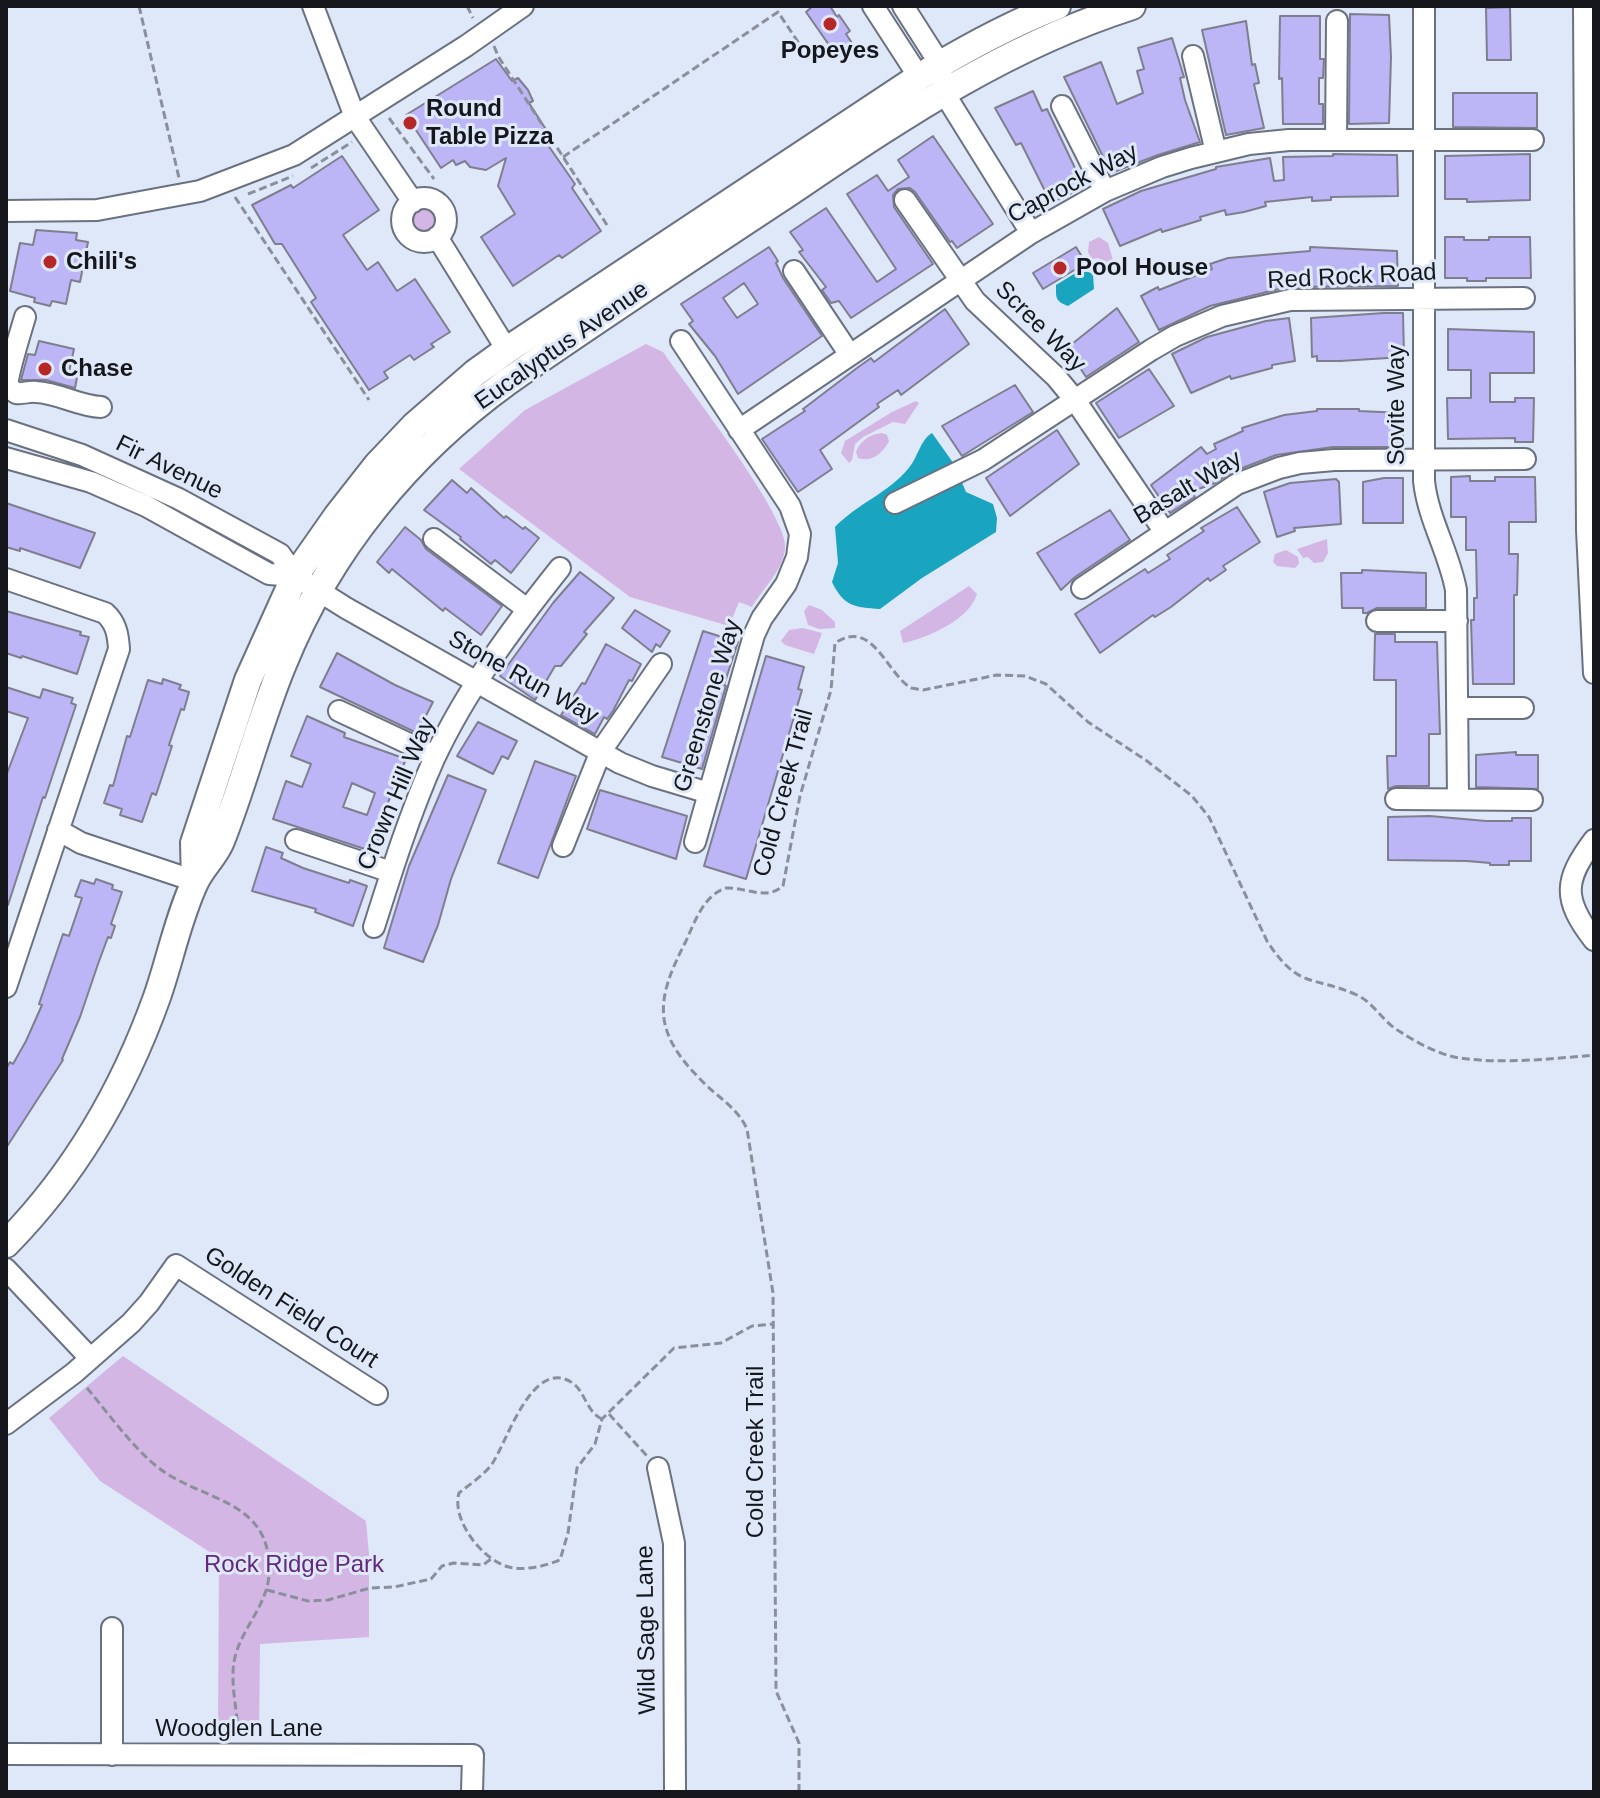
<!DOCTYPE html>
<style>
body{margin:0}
#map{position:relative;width:1600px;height:1798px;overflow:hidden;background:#dfe8f8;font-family:Helvetica,sans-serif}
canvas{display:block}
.frame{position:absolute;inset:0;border:8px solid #15171d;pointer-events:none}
</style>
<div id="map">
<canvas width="1600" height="1798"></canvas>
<div class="frame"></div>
</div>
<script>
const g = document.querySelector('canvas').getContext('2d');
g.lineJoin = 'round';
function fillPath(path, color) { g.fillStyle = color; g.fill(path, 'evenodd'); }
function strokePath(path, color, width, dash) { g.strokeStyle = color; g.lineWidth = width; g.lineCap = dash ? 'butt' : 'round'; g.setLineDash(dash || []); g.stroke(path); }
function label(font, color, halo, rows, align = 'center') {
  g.font = font + ' Helvetica,sans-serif'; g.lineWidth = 6; g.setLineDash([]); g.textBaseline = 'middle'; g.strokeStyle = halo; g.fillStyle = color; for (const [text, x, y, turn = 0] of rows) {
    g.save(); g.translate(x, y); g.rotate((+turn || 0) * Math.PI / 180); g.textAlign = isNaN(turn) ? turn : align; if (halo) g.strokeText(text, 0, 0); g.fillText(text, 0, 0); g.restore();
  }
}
fillPath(new Path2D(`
 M409 222a14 14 0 1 1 28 0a14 14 0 1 1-28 0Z
 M1099,237L1108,243L1115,267L1112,271L1106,269L1099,258L1092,259L1088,252L1089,242Z
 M646,344L663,352C685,384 791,519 785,549C782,572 763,588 752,607L739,602L729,626L630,597L459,469L525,410Z
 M916,401L919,403L905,424L893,422L863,437L855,444L852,460L849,463L841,453L845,441L892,412Z
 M882,433L887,435L889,441C883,453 872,463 858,458L856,452C860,441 870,434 882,433Z
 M1327,539L1328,553L1323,562L1314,563L1308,557L1303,558L1297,549Z
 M1286,550L1298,557L1299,564L1295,568L1277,566L1273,562L1275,554Z
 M969,586L977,594C970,619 928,638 903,643L900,631Z
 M809,605L822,610L835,622V628L819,629L808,625L804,611Z
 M803,628L822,633L814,654L785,645L781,641L789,630Z
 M123,1356L366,1521L369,1555V1637L260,1644L259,1736L218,1735L219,1558L100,1481L49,1418Z`), '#d3b6e3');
fillPath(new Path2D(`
 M1082,269L1093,274L1094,289L1068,306C1055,301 1056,298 1056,285Z
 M932,433L954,464L966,492L993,504L997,518L996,532L922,578L880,609C855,607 844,607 832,582L838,563L835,527C857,504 888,493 908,469C918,458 920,440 932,433Z`), '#19a4c0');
const building = new Path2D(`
 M813,6H830L837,17L839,15L850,31L846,34L854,46L842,55L840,52L838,53L831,44L829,45L806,12Z
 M1510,7L1511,60H1487L1486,8Z
 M1350,14L1389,15L1391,57L1389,123L1349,124Z
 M1280,16H1320V59H1324L1323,78H1319V104H1323V124H1283L1282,78L1279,79Z
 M1246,21L1252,65L1255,64L1259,83L1254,84L1264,128L1226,135L1202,30Z
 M1172,38L1184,77L1180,78L1185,100L1200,142L1158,155L1111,173L1064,77L1101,62L1117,104L1143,93L1137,71L1144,69L1138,48Z
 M496,59L512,81L518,78L528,90L533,101L529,103L547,131L541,135L575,184L572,188L601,231L562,258L559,255L513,286L481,237L515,214L498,186L506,158L486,170L470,167L465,161L456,165L453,160L441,168L406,115Z
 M1033,91L1042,111L1047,109L1084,187L1051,203L1021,143L1016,145L995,108Z
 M1453,93H1537V128L1453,127Z
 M933,136L993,224L957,248L952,241L950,242L915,192L910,188L898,189L893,195L894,207L933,264L851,318L839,301L831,303L822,290L826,287L799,252L803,250L790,232L826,208L877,282L896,269L847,194L877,175L888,191L909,177L898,160Z
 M1333,154L1397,155L1398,196L1331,197V200L1312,201V197L1265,202L1266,206L1244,212L1226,215L1225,210L1200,217L1201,220L1162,232L1161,229L1120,246L1103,209L1141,191L1216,169V167L1270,158L1274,181L1284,180L1283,157L1333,156Z
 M1530,154V200L1467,202V199H1445V156Z
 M342,156L379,210L343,235L367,270L378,262L397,291L415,279L450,332L431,344L434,347L414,360L410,355L384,372L388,378L369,390L311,302L316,298L282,244H275L252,205L291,185L293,188Z
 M36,230L77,233L76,240L88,242L80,282L71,280L66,304L52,301L50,306L34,302L35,298L10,291L20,243L33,245Z
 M1445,237H1464V240H1489V237H1530L1531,278H1486V281H1467V278H1445Z
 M769,247L778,261L776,263L783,278L822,336L738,394L715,356L689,324L693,321L681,304ZM744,283L758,304L737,318L723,298Z
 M1076,247L1086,263L1043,289L1033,273Z
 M1310,247L1397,251L1398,286L1287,287L1210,306L1159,330L1141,296L1158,287L1159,290L1212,269L1210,264L1228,258L1310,251Z
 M1117,308L1139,342L1086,377L1067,348Z
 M945,309L969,344L901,395L898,390L877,404L879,407L820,450L832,469L798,492L762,439L805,411L803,409L857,368L871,358L874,362Z
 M1384,313H1403L1404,357L1340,361H1317V356L1312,357L1311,318Z
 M1289,318L1295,361L1272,365V368L1231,379L1230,376L1191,393L1172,354L1207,337L1266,321Z
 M1448,329L1534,332V373H1490V402H1515V398H1534L1533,442H1515V438L1448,439L1447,398H1471V370H1448Z
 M39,341L74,349L69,372L78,373L75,388L46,380H21L28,354L35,355Z
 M1149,369L1174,406L1119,438L1096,403Z
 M1015,385L1033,412L962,456L942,426Z
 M1317,409H1359V411L1403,413V447H1333L1276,455L1232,472L1215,483L1193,491L1195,497L1170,513L1151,485L1201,447L1207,454L1216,449L1214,444L1243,431L1242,428L1284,415L1317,411Z
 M1057,430L1079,464L1010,516L986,478Z
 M1470,476V481H1495V477H1535L1536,522H1509V554H1518L1517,595H1514V684H1473L1471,620H1474V598H1477L1476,550H1466V517H1451V477Z
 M1384,478H1403V523H1363V482Z
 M1336,479L1339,482L1341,524L1294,528L1295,531L1277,537L1264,492L1290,483Z
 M452,480L467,493L471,488L504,518L506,516L523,529L525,527L539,538L511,573L495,560L491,564L460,539L461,537L424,510Z
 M6,503L95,533L80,568L20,548V551L6,547Z
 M1237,507L1260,542L1223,566L1226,570L1210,581L1208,578L1171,607L1155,617L1153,615L1100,653L1075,614L1145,569L1148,573L1170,559L1167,555L1204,531L1201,528Z
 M1110,510L1130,540L1075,577L1061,590L1037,553Z
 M405,527L421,540L426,549L502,606L481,635L445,608L443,611L392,569L389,573L377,562Z
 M1362,570L1426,573V608H1377L1367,613H1363V608H1342L1341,573H1362Z
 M580,572L614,598L584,632L587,634L561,666H555L535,700L500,676L553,603Z
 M635,610L670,631L660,647L656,644L652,652L622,628Z
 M6,611L81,632L80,635L89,637L77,674L22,656L21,658L6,653Z
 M703,631L738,642L724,685L726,686L702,769L662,757Z
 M1375,634H1395V642H1437L1440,734H1429V786H1396L1388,789L1387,756H1396V680H1374Z
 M606,644L641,664L632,681L629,680L613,711L607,719L604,717L595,734L561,715L582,683L585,684Z
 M337,653L395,685L433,702L417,733L320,687Z
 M766,656L804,667L798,689L802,690L746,879L704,866Z
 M163,679L181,685L179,689L189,692L184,710L181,709L169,745L172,746L156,795L152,793L142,822L120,815L122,809L104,803L110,785L113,786L127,736L130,737L148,680L162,684Z
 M6,687L40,698L43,689L73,698L71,703L76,705L45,798L43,797L8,905L6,904V776L28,718L6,711Z
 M307,716L345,733L344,737L406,759L382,817L386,819L374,852L273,819L286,781L302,787L311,764L291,756ZM352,783L375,793L367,815L343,807Z
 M478,722L517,741L508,759L502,756L493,774L457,756Z
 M1516,752V755H1538V789L1476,787V755Z
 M535,761L576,776L538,878L498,863Z
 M448,775L486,790L451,879L438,925L423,962L384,948L409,866Z
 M600,790L687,816L676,859L587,829Z
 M1430,816L1486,821H1512V818H1531V861H1509V865H1490V863L1467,861L1388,860V817Z
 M266,847L283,853L281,858L303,868L349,883L350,880L367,886L353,926L315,912L316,909L252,891Z
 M96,879L113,885L112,889L122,892L111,924L115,926L111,938L108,937L98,964L80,1017L62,1059L63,1060L6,1148V1069L10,1062L13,1064L26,1041L42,1005L39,1004L63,934L69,936L82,898L75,896L81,880L94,884Z`);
fillPath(building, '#bcb5f6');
strokePath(building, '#7f7e8e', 2);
const minor = new Path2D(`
 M313,6L355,117L413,202
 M873,6L919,77
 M903,6L940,64L944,93L1031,233
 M1424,6V481C1428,519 1449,552 1456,590L1458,799
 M1584,6L1587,530L1594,673
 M1193,56L1216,152
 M1062,106L1105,191
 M1336,139L1337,21
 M402 220a22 22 0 1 1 44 0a22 22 0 1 1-44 0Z
 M905,200L975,301L1056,377L1075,400L1164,531
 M6,211L97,210L200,191L294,155L466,46L523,6
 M437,237L507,350
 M794,271L850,355
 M25,317C21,331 6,378 8,387L16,393C23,394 29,391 36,392C59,393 78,406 101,407
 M681,341L790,506L800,534L797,557L786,584L762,618L754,635L695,842
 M6,430L82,455L179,499L280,554L295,576L346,608L620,763L652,776L709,793
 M739,430L1031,233L1105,191L1162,167L1191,158L1249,144L1289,140H1533
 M6,458L91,482L146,506L269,574L295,576
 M895,503L983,460L1151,350L1175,336L1222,316L1290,300L1524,298
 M434,539L527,609
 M6,579L105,613C116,623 118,634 119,649L6,987
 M1082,588L1237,484L1279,468L1300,463L1334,460L1525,459
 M1377,621H1457
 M1457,708H1523
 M339,711L435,756
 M1396,799L1532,800
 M58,830L81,843L195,881
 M296,840L391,872
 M1594,840C1564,880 1562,899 1594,940
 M563,846L601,751L661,664
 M374,927C392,870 410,813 434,759C466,690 513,627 560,568
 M6,1269L90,1358
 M6,1424L74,1373L131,1323L149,1303L176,1265L377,1394
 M658,1468L674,1543L675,1792
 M6,1754L473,1755L472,1792
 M112,1755V1628`);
const major = new Path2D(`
 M195,881L194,843L248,680L295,576L337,516L377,465L415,425L475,373L507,350L919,77C963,50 1009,25 1057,6
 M6,1244C75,1174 124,1089 157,997C170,960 178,918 195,882C202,867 215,856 221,841C244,783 259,722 283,664C329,550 408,454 507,382C596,320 687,260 778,200C893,123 998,49 1132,6`);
strokePath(minor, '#6a7180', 24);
strokePath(major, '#6a7180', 30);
strokePath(new Path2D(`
 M139,6L179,178
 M467,6L473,18
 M494,46L498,56L607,225
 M389,118L434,179
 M563,157L778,12L808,57L824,45
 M311,168L352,142
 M248,194L293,176
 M235,197L369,400
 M87,1388C108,1413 130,1444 155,1465C199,1502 273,1497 269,1574C268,1604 242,1628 235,1657C229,1683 238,1710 238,1736
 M609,1414L647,1456
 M602,1419C586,1412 585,1390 571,1382C532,1358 507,1442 492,1464C484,1475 470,1484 459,1493C451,1520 483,1561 509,1567C525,1571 545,1566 560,1560L568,1533L577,1468L595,1444L602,1419L674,1348L721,1343L752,1326L773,1324
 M267,1590L308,1601L328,1600L370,1588L394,1587L431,1579L442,1566L454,1563L483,1565L491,1559
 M799,1792V1743L776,1691L773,1293L747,1129C737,1107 717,1097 701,1080C651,1030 656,999 686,941C695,921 704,895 726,888C746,887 766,901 783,886L800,796L831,690L835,643C873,618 886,673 911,688C912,688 922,690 923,690L997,675L1025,676L1046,684L1088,722L1147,761L1192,796L1209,817L1267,941C1299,990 1312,975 1357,995C1374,1003 1383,1022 1399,1031C1416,1042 1439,1055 1460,1058C1501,1064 1552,1059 1594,1055`), '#898f9b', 3, [8, 4]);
strokePath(minor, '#fff', 20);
strokePath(major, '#fff', 26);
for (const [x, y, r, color] of [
 [830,24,8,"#b62727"],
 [410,123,8,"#b62727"],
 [50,262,8,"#b62727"],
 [1060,268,8,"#b62727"],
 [45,369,8,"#b62727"]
]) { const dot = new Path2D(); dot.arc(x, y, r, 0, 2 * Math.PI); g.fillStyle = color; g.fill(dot); strokePath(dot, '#dfe8f8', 3); }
label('bold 24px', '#15171d', '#dfe8f8', [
 ["Popeyes",830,51,"center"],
 ["Round",426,109],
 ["Table Pizza",426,137],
 ["Chili's",66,262],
 ["Pool House",1076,268],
 ["Chase",61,369]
], 'left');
label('24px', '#15171d', '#dfe8f8', [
 ["Caprock Way",1073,184,-28],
 ["Red Rock Road",1352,277,-3],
 ["Scree Way",1040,327,45],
 ["Eucalyptus Avenue",562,346,-35],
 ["Sovite Way",1397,405,-90],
 ["Fir Avenue",169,468,26],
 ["Basalt Way",1188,488,-31],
 ["Stone Run Way",523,678,29],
 ["Greenstone Way",708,706,-73],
 ["Cold Creek Trail",784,793,-75],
 ["Crown Hill Way",397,794,-67],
 ["Golden Field Court",291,1308,33],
 ["Cold Creek Trail",756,1452,-90],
 ["Wild Sage Lane",647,1630,-91],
 ["Woodglen Lane",239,1729]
]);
label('24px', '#63297e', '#dfe8f8', [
 ["Rock Ridge Park",294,1565]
]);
</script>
